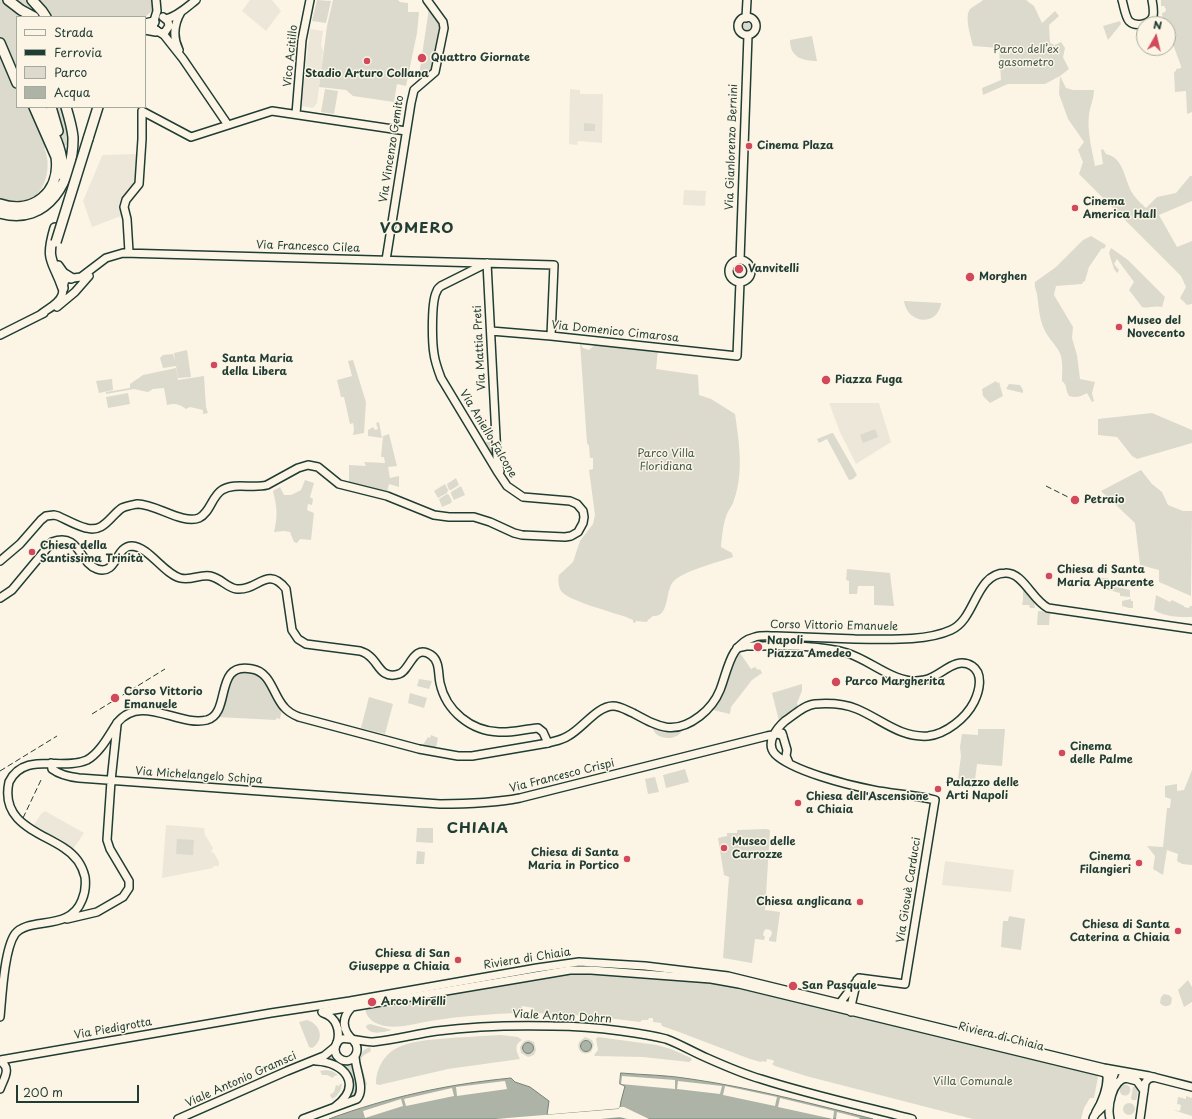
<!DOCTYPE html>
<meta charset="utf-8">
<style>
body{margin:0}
#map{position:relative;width:1192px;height:1119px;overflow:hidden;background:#fcf5e5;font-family:"Playpen Sans",sans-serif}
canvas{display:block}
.legend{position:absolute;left:16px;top:16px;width:130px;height:92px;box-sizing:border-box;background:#fcf5e5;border:1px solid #a4ab9e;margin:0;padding:5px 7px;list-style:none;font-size:12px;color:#1f3d34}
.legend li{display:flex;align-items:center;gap:8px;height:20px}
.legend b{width:20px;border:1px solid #a4ab9e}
.north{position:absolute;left:1136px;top:16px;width:40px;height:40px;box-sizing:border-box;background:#fcf5e5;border:1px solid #a4ab9e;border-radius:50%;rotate:8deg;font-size:11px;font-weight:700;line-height:16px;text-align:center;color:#1f3d34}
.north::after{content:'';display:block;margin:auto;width:14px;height:18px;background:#d1495b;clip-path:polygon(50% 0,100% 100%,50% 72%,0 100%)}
.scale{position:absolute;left:16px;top:1085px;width:123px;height:18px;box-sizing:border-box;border:2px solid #1f3d34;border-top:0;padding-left:5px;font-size:12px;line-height:14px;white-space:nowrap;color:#1f3d34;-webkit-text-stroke:3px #fcf5e5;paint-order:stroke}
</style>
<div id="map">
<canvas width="1192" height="1119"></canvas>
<ul class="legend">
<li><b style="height:5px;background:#fcf5e5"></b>Strada</li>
<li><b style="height:5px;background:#1f3d34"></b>Ferrovia</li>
<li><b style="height:11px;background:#dcdacc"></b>Parco</li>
<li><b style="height:11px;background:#aeb3a7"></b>Acqua</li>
</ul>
<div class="north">N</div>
<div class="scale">200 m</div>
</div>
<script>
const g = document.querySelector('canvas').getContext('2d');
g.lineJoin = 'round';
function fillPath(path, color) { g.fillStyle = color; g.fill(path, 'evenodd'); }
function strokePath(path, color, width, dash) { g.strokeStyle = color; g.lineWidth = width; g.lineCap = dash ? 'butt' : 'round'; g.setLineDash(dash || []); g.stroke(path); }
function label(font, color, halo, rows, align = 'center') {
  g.font = font + ' "Playpen Sans",sans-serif'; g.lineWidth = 3; g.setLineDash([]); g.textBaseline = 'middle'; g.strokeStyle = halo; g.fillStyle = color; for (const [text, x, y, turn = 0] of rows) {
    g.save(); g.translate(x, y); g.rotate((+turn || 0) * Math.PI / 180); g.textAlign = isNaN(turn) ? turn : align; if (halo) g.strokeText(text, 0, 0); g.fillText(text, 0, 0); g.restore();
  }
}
fillPath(new Path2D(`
 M250,0H272L281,11L266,31L242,11Z
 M310,29L323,31L321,45L323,51L321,72L317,103L313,108L301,106Z
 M570,89L580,90V94H603L602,143L578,141L577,145L569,144Z
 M137,154V176L135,182L121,199L119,206L121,216L92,227L83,201L102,156L103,155Z
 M684,190L706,191L705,206L683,205Z
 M829,403H879L891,442L856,464L840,432Z
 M45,811L84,833L73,849L62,840L33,826L41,814Z
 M166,825L204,828L205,835L213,848L211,852L214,853L219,862V866H214L213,868L162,878Z
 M945,861L1014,870L1011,892L942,885Z`), '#ece7d8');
fillPath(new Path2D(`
 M0,0H152L153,10L145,17H17V107H69V140L68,145L44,148C54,169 43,203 16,205C11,205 5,203 0,202Z
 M317,0L331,1L326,23L312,21Z
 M333,0H398L400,2L408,3V12H419L417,33L406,86L397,84L394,102L353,96L346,90L319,87L327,26Z
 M983,0H1026L1034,6L1042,23L1055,11L1059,16L1049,25L1050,43L1055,45L1061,42L1065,48L1063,57L1069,69L1060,76L1066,88L1073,90H1094C1094,99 1090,106 1089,115C1087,131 1092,150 1095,166L1103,164L1101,150L1103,149L1106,154C1125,158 1124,181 1133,194C1136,199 1142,204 1146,208L1157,197L1176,193L1190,176H1192V201L1159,215L1177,247L1192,241V304L1187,305L1180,298L1186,287L1181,276L1079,174L1083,162L1078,150L1084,142L1068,119L1059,94L1060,76L1045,84H1008L983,95L982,88L1001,80L999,48L973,46C971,37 964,17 970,9C973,6 980,3 983,0Z
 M1161,0H1192V112L1187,114L1186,91L1175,92L1174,72L1176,71V69L1181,68V66L1174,47L1168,38V24H1163L1162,13L1165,12L1166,9L1164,6H1161Z
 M429,8L440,25L432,71L418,82Z
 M740 26a7 7 0 1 1 14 0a7 7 0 1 1-14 0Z
 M1120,21L1121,24L1108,40L1103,26Z
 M812,36L817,61C802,61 790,57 790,40Z
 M325,89L338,91L334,114L321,112Z
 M584,123L595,124V131H584Z
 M1091,236L1106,245L1104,249L1102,248L1089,267L1085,281L1083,282L1082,284L1056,286L1054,295L1073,327L1072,338L1077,355L1080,379L1095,382L1092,393L1094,401L1092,402L1087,393C1080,397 1076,398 1069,396C1065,390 1068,386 1062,381C1062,372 1063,365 1061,356C1059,349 1052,342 1048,336C1039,323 1039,308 1037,294C1036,289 1034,287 1035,282L1056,267L1083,240Z
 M1111,248L1128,260L1165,297L1162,307C1154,305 1147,309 1142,307L1129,290L1134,282L1117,259L1114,264L1119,270L1118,272L1117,273L1114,269L1109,253Z
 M904,301L941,303V304C937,327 907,324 904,301Z
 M580,343L583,348L589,350L596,344L658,350L656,369L698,375L699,395L711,399L735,414C739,442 744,472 734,500C733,505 729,509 727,514C723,524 722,536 721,547L732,553L733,557C719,562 682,571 673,582C665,591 670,617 653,616L648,620L647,622L636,621L635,623L633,622V620L626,617C612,612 573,602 563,593C558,589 558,580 559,575L573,562L580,541L593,524L595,515L589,470L593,469V458H590L589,446L587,443Z
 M187,350L191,377L178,378L176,366L163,368L160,358L163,355L173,354L175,361L174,353Z
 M353,360L366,402L364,433L353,435L354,429L353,423L350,424L344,397H341L337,380L352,376L348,361Z
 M176,368L178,380L204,376L206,407L208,413L203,414V410L190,407L186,409C179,404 175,403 167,405L164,388L153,389L148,392L134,389L106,394V392L130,388V384L143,375Z
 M112,379L113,390L99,393L96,381Z
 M996,381L997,383L999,382L1003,396L990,403L983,396L982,389Z
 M1009,384L1020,385L1023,390V393L1006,389Z
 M128,393L130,404L108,408L106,397Z
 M1152,413L1192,430V443L1137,459L1132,456L1117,437L1098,435V419Z
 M379,422L382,438L368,436V430L373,427L375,430L378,429L376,423Z
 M875,429L878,437L863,443L860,435Z
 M832,433H833L857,475L853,479L849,480L827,439L819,443L817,439Z
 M389,434L397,466L388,467L390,478L399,476V487L389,484L387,492L349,482V465L366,466L364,462L385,463L384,457H381L383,436Z
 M482,442H493V454L492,455Z
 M1141,470L1152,484L1162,492L1168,505L1183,511H1192L1191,596L1159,582V570L1140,565L1135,523L1101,491Z
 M456,478L459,485L451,490H449L447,484Z
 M305,480L314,483L310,497L313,499L312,505L308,504L307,510L314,513L311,540L300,539L297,543L294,542L290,532L284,531L274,532C278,515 277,508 273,491L280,487L284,495H291L301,490Z
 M445,484L448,490L447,493L438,498L434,491Z
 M461,486L465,495L454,500L451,494V492Z
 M447,494L449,495L452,501L451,503L442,507L439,499Z
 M847,569L890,573L894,606L874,605V586H858L857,594H849V581L846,580Z
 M1099,578H1108V585L1130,590V597L1120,596V593L1101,588V582H1099Z
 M1023,589L1034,601L1035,608H1030L1029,605H1022L1023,600Z
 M1156,595L1170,602L1172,600L1184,606V607L1189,608L1190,606H1192V617C1180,617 1164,617 1154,610Z
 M1131,599V601H1133V608H1129L1122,606V601Z
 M1038,611L1050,612L1049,625H1037Z
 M740,653L751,669L755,667L758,670L760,669L762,673L752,680L731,707L730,714L713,710C719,703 723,696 726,688C730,676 731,663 740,653Z
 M246,670L261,675L282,708L280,719L276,718V720L217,717C230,700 221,675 246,670Z
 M419,679L432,681L429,689L417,686Z
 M802,684V691L797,703L798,707L779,721L772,693Z
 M410,693L427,698L424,708L408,703Z
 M369,697L393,704L385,734L361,728Z
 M652,728L668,732L683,729C678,740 664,740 656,734Z
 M978,729H1005L1002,766L977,764L974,788L957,787L961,756L960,747L962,734L978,735Z
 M431,735L438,738L436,748L423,745L428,737L430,738Z
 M685,769L689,782L666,788L663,775Z
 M1192,770V865L1182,864L1177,861L1178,854L1167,850L1163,875L1153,869L1155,856L1147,846L1163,847L1167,808H1170L1171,799L1165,797V786L1177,784V791L1184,790Z
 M655,777L659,792L648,794L645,779Z
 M417,828H433V843L416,842Z
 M766,829L770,830L765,910L780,912L776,942L769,941V938L771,936L772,932L770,930L766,929L764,931L763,935L765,937L764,940L755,939L752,963L723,958L729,877L724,875L718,838L727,836V833H737V830Z
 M177,839L194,840L193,855L176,854Z
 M417,851L425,852L424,864H416Z
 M1009,916L1025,919L1021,950L1001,947L1003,921H1008Z
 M577,973L722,984L1096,1074L1098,1077L1094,1098H1090L1084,1108L1081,1119H973L806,1076L775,1066L772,1064L774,1062L773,1060L767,1059L766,1062L762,1061L761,1062L750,1059L679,1032L662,1026L661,1023L653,1022V1018H649L648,1020H642L640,1022L591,1016L535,1013L534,1008L522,1006L521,1011H516V1013C490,1014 463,1016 437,1020C420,1022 401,1029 385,1026C376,1024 367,1020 365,1009Z
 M1188,980L1192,987V1002L1184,1007L1178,990Z
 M1164,994L1169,995L1172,998L1171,1004C1168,1007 1163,1007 1160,1003L1161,997Z
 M307,1020C321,1024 325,1040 312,1048L309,1047L299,1022Z
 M370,1024L392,1030C384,1032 371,1036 366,1027L367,1025Z
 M481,1036L501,1035L518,1037L522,1040C513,1045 517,1052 520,1059L448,1069L379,1085L376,1084C376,1068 385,1053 399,1047C418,1038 460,1038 481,1036Z
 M585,1037L592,1040L594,1045L591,1052C583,1056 576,1051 579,1042ZM587,1040C591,1042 592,1045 590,1049L588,1051H584L581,1045L582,1042Z
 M598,1037L657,1045L671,1049L691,1058L692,1060L689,1062L643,1057L595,1056L594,1055L598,1050L596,1039Z
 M529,1040L534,1042L536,1050L534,1055L528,1057L521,1053L520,1047L524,1041Z
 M370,1047L371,1051L363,1056L360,1061L367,1084L366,1086C364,1083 362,1078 361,1074C356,1062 357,1052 370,1047Z
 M332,1054C336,1064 343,1063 352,1063L359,1087L354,1098L350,1099C358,1076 347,1063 325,1058Z
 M326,1070L332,1071L338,1075L334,1076L333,1078L327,1075H322L320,1071Z
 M340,1084H342C341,1091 338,1096 332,1099L330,1095L334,1092L336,1085L339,1086Z
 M1119.5 1090a5.5 5.5 0 1 1 11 0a5.5 5.5 0 1 1-11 0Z
 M1135,1086C1139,1090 1138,1096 1136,1100H1132L1131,1098L1133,1087Z
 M1186,1096L1192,1098V1116L1173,1110L1180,1111L1181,1105L1177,1104L1178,1097L1186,1099Z
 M1123 1109a6 6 0 1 1 12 0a6 6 0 1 1-12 0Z`), '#dcdacc');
const water = new Path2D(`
 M580.5 1046a5.5 5.5 0 1 1 11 0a5.5 5.5 0 1 1-11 0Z
 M522.5 1048a5.5 5.5 0 1 1 11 0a5.5 5.5 0 1 1-11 0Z
 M621,1073C644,1075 668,1075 691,1079C753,1088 813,1104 873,1119H329C388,1097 449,1084 511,1078L515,1082L530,1087L549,1101L547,1115L618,1109L620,1107L621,1101L625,1086L620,1084Z`);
fillPath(water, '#aeb3a7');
strokePath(water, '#758479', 1);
fillPath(new Path2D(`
 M622,1076L675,1080V1089L621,1084Z
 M505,1081L507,1089L457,1096L456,1087Z
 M678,1081L722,1086L720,1094L677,1089Z
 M725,1086L777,1097L775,1106L723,1095Z
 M452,1088L454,1096L406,1106L404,1099Z
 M780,1098L834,1111L833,1119L778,1107Z
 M401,1099L403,1106L365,1118L363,1111Z
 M620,1107H624L649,1119H627L620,1117L601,1119H495L618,1109Z
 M837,1112L860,1118L859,1119H836Z`), '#fcf5e5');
const secondary = new Path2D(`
 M156,0L157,11L153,24L154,29L164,35L183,59L228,125
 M1122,0C1124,6 1125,16 1129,21C1135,27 1150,25 1153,16C1154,11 1153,5 1152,0
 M738 26a9 9 0 1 1 18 0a9 9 0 1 1-18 0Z
 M746,18L747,0
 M166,19C178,16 187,7 196,0
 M161,33L165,32L169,26L168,21L163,17
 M179,50C172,36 174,24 181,12
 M296,114L302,40L310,0
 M129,252L127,219L124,207L126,200L139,184L142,139V111L191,137L272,111L406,131
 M729 271a11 11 0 1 1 22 0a11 11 0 1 1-22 0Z
 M386,260L411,103L414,90L435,72L444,28L443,22L427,0
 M740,260L748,35
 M487,263L497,457L500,471
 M57,307L75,292L89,276
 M40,315C47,309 59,304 62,295C64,289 62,284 66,279L81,277L106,258L123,253L554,265L551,336
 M491,331L551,336L737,356L740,282
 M0,335L44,313
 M0,561L20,544L41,520L46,516L54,515L58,516C67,520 77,526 86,528C104,533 110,516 122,508C126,506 132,505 137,504C154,503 183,525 199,518C210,513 212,496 222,490C235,482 253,489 267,485L298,468L308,465L318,467L339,484L387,496L434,515L449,517H474L490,522L514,533L522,535L565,537L571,536L578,532L583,523L584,517L583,511L577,504L570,501L523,497L507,486L497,471L441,378C438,370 435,362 434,354C432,342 431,300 437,291C437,289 440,287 441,286L487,263
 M0,598L12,590L52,542C80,532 78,562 97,569C117,576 115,546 132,546C149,547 163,573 180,578C191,581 200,574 210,576C221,578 227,588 237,589C258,591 267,565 286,589L292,630L298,639L306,644L360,651C363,652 366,653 368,655C379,662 380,680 399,674C410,671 413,643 431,655C440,661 438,674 440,683C446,711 471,731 499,732C511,733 525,729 538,728L543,732L548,743
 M737,648L746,646C776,646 818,644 847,653C869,660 888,678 911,681C916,681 922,681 928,679C943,674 956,656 972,666C984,674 979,692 974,702C966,718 946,734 928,736C900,738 881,719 857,709C845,704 828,703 815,704C804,705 794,715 785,721C777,728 765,743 775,754C792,771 848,785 873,790C893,794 915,795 935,800L905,984L859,978L857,980L851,1006V1012
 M782,733L787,750L786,756L789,763
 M51,763L52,769C60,775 70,777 79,778L440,804C467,804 494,803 520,798L767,736L778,734L783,736
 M67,919L97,912L123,897L129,888V881L110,849L107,840L111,781L117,725
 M840,1003L856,982
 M352,1007C341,1018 342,1030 353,1040
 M322,1012L570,970H591L711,979L739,984L1114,1075
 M323,1013C336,1017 341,1030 337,1043
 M0,1017C2,997 4,950 15,934C29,916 70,932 82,900C85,893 86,885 85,877C82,864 75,855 64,848C40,832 0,823 9,782C24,751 62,771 87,760C100,753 109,735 117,723
 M316,1061C345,1062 363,1085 336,1106
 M1096,1112C1102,1103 1108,1087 1107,1075L1103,1072
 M178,1119L287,1071L324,1056L335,1047`);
const primary = new Path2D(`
 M117,723C141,693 178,727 207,720C232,713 213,661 252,669C271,672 273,695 284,707C288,712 294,715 299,717L419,749L458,756H472L548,743C555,741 562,740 568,736C582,729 597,706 613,706C620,706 626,710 633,713C659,727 674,736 700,716C709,709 716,700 720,690C728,670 730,643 755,637C762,635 770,636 776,636C803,637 829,638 855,639C883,639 925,642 951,630C976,619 975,574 1005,573C1023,572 1032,600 1048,608L1192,629
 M353,1040C364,1052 350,1067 339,1058C333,1053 334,1043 341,1039C346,1037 365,1042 373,1042C394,1040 416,1034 437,1031C476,1026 514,1025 553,1026C576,1026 599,1028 621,1031C636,1033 651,1035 666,1039C680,1044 693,1052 707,1058C725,1066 743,1074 761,1079C811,1095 862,1106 912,1119
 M0,1060L271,1013L350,1001L537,968L579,962L645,966L728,976L1104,1068L1149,1076L1192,1087
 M0,1061C12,1068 4,1078 0,1089
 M1122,1077L1137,1081L1144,1091
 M303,1119L357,1099C366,1089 355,1069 355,1056
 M1093,1119C1094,1112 1101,1111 1105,1104C1110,1096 1112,1079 1115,1070
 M1110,1119C1107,1107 1112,1079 1127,1078
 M1140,1119L1145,1083L1148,1079L1154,1077`);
const highway = new Path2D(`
 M8,0L21,10L34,17
 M32,0L42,11L46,17
 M145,24L154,22
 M145,29L156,31
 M0,43L17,83
 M41,107C51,129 65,150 62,175
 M51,107L58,131
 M88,139L98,107
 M0,204C33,215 61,192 56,157L34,107
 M0,213C48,227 74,179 73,137C72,127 69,117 66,107
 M55,228C45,262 53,259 63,288
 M58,266L63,273L71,278`);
strokePath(secondary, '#1f3d34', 10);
strokePath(primary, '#1f3d34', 10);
strokePath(highway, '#1f3d34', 12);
strokePath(secondary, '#fcf5e5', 7);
strokePath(primary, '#fcf5e5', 7);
strokePath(highway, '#fcf5e5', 9);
strokePath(new Path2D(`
 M1046,486L1070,498
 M92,714L165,669
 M0,771L57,736
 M23,818L41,780`), '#1f3d34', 1, [6, 3]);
const highwayBridge = new Path2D(`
 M56,242L88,139`);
strokePath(highwayBridge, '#1f3d34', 12, []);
strokePath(highwayBridge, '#fcf5e5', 9);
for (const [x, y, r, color] of [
 [422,58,5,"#d1495b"],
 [367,61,4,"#d1495b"],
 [749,146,4,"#d1495b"],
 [1075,208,4,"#d1495b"],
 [739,269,5,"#d1495b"],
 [970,277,5,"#d1495b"],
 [1119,327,4,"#d1495b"],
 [214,365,4,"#d1495b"],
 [826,380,5,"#d1495b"],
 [1075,500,5,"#d1495b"],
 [32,552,4,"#d1495b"],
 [1049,576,4,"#d1495b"],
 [758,647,5,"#d1495b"],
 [836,682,5,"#d1495b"],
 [115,698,5,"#d1495b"],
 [1062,753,4,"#d1495b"],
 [938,789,4,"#d1495b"],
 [798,803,4,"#d1495b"],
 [724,848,4,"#d1495b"],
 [627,859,4,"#d1495b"],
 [1139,863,4,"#d1495b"],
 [860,902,4,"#d1495b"],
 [1178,931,4,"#d1495b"],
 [458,960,4,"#d1495b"],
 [793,986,5,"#d1495b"],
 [372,1002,5,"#d1495b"]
]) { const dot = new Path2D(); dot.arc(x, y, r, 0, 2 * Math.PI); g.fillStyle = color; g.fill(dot); strokePath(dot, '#fcf5e5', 1.5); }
label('11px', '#455c52', '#fcf5e5', [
 ["Parco dell’ex",1026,50],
 ["gasometro",1026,63],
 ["Parco Villa",666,454],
 ["Floridiana",666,467],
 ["Villa Comunale",973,1082]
]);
label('11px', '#1f3d34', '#fcf5e5', [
 ["Vico Acitillo",291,56,-84],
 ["Via Gianlorenzo Bernini",732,147,-88],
 ["Via Vincenzo Gemito",392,149,-81],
 ["Via Francesco Cilea",308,247,2],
 ["Via Domenico Cimarosa",615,332,6],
 ["Via Mattia Preti",480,348,-93],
 ["Via Aniello Falcone",488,434,59],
 ["Corso Vittorio Emanuele",834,626,1],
 ["Via Michelangelo Schipa",199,776,4],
 ["Via Francesco Crispi",562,776,-14],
 ["Via Giosuè Carducci",909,890,-81],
 ["Riviera di Chiaia",527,959,-9],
 ["Viale Anton Dohrn",562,1017,3],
 ["Via Piedigrotta",113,1029,-10],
 ["Riviera di Chiaia",1001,1037,14],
 ["Viale Antonio Gramsci",241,1080,-24]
]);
label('bold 11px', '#1f3d34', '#fcf5e5', [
 ["Quattro Giornate",431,58],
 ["Stadio Arturo Collana",367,74,"center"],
 ["Cinema Plaza",757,146],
 ["Cinema",1083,202],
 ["America Hall",1083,215],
 ["Vanvitelli",748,269],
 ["Morghen",979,277],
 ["Museo del",1127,321],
 ["Novecento",1127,334],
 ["Santa Maria",222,359],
 ["della Libera",222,372],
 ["Piazza Fuga",835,380],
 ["Petraio",1084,500],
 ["Chiesa della",40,546],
 ["Santissima Trinità",40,559],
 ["Chiesa di Santa",1057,570],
 ["Maria Apparente",1057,583],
 ["Napoli",767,641],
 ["Piazza Amedeo",767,654],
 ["Parco Margherita",845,682],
 ["Corso Vittorio",124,692],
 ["Emanuele",124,705],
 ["Cinema",1070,747],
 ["delle Palme",1070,760],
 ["Palazzo delle",946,783],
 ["Arti Napoli",946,796],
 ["Chiesa dell'Ascensione",806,797],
 ["a Chiaia",806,810],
 ["Museo delle",732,842],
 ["Carrozze",732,855],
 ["Chiesa di Santa",619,853,"right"],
 ["Maria in Portico",619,866,"right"],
 ["Cinema",1131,857,"right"],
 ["Filangieri",1131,870,"right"],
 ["Chiesa anglicana",852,902,"right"],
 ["Chiesa di Santa",1170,925,"right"],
 ["Caterina a Chiaia",1170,938,"right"],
 ["Chiesa di San",450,954,"right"],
 ["Giuseppe a Chiaia",450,967,"right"],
 ["San Pasquale",802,986],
 ["Arco Mirelli",381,1002]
], 'left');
g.letterSpacing = '1px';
label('bold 15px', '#1f3d34', '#fcf5e5', [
 ["VOMERO",417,229],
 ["CHIAIA",478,829]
]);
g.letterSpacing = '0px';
</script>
